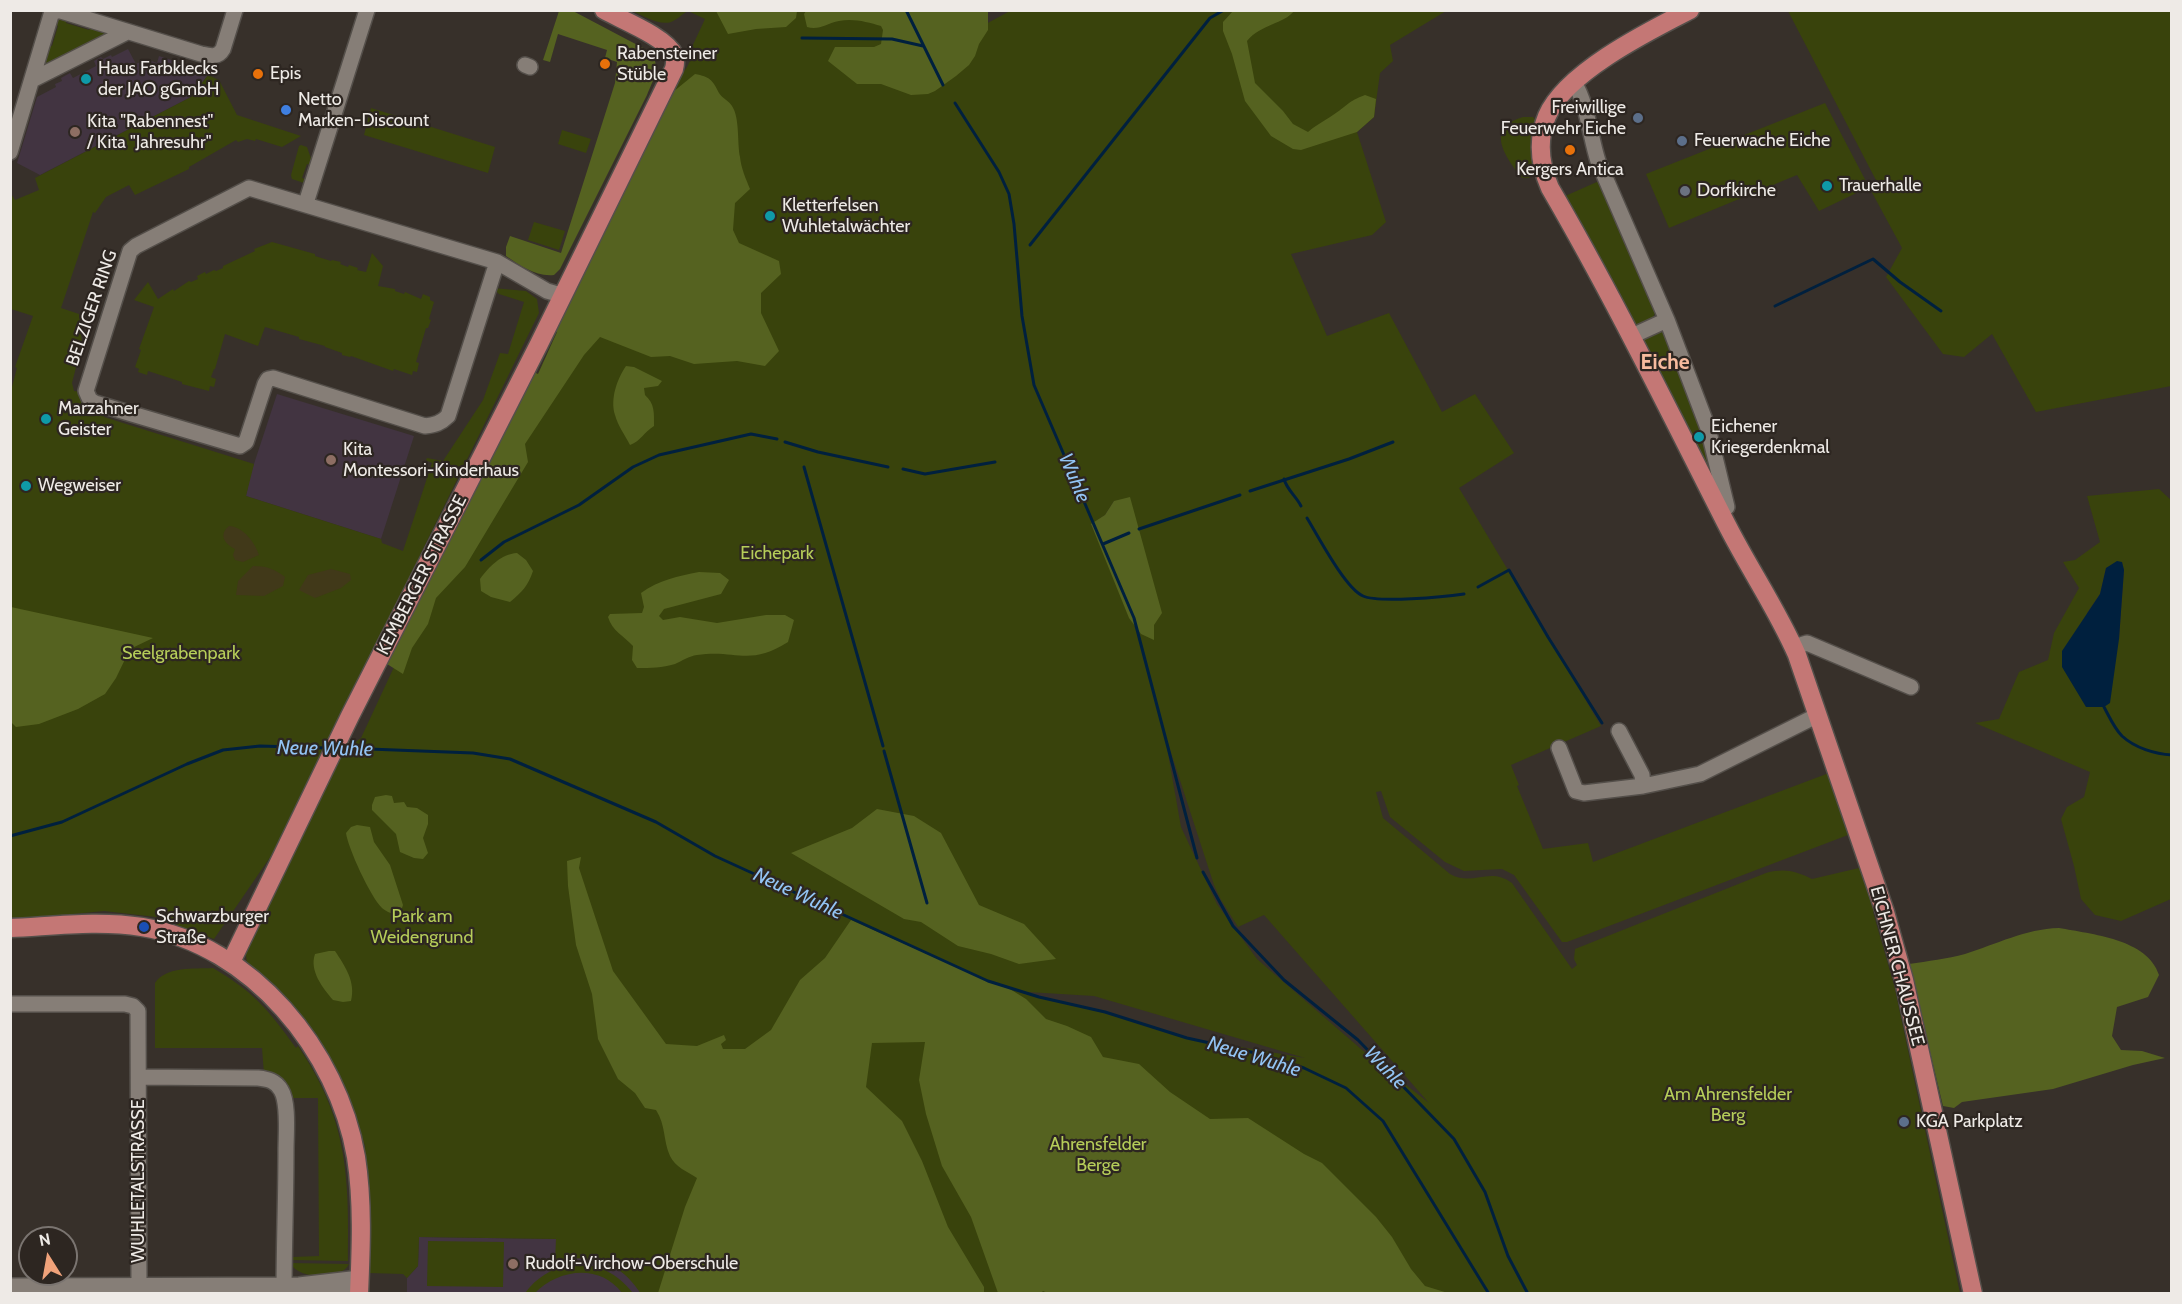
<!DOCTYPE html>
<meta charset="utf-8">
<style>
body{margin:0}
#map{position:relative;width:2182px;height:1304px;overflow:hidden;background:#37302a;font-family:Cabin,sans-serif}
canvas{display:block}
.frame{position:absolute;inset:0;border:12px solid #eeeae6;pointer-events:none}
.north{position:absolute;left:18px;top:1226px;width:60px;height:60px;box-sizing:border-box;background:#2d2621;border:2px solid #7a7470;border-radius:50%;rotate:349deg;font-size:16px;font-weight:700;line-height:24px;text-align:center;color:#eeeae6}
.north::after{content:'';display:block;margin:auto;width:21px;height:27px;background:#f0a27a;clip-path:polygon(50% 0,100% 100%,50% 72%,0 100%)}
</style>
<div id="map">
<canvas width="2182" height="1304"></canvas>
<div class="frame"></div>
<div class="north">N</div>
</div>
<script>
const g = document.querySelector('canvas').getContext('2d');
g.lineJoin = 'round';
function fillPath(path, color) { g.fillStyle = color; g.fill(path, 'evenodd'); }
function strokePath(path, color, width, dash) { g.strokeStyle = color; g.lineWidth = width; g.lineCap = dash ? 'butt' : 'round'; g.setLineDash(dash || []); g.stroke(path); }
function label(font, color, halo, rows, align = 'center') {
  g.font = font + ' Cabin,sans-serif'; g.lineWidth = 4.5; g.setLineDash([]); g.textBaseline = 'middle'; g.strokeStyle = halo; g.fillStyle = color; for (const [text, x, y, turn = 0] of rows) {
    g.save(); g.translate(x, y); g.rotate((+turn || 0) * Math.PI / 180); g.textAlign = isNaN(turn) ? turn : align; if (halo) g.strokeText(text, 0, 0); g.fillText(text, 0, 0); g.restore();
  }
}
fillPath(new Path2D(`
 M128,49L136,64L146,59L157,63L159,56L190,66L189,69L208,75L191,97L40,175L17,163L37,97L56,87L55,84L62,81L61,78L70,73L73,78L96,66L94,61L101,57L103,59L111,55L112,57Z
 M277,394L414,436L381,539L246,496L250,476Z
 M419,1237L556,1239V1261L573,1257L595,1259L616,1267L633,1281L641,1293L407,1294V1278L418,1266Z`), '#423441');
fillPath(new Path2D(`
 M632,11H942L958,39L1010,11H1446L1390,45L1393,61L1380,73L1374,117L1357,132L1386,222L1372,235L1291,254L1327,336L1389,313L1442,412L1475,394L1514,453L1459,488L1601,726L1511,765L1519,785L1517,786L1543,849L1588,843L1593,862L1829,773L1848,835L1567,942H1562L1514,875L1502,869L1464,871L1445,862L1390,817L1381,791L1376,792L1383,818L1450,874C1473,887 1489,866 1512,883L1572,969L1577,965L1574,959L1575,949L1766,873C1785,868 1795,871 1812,879L1859,868L1874,911L1873,912L1894,985L1960,1293L641,1294C620,1261 592,1253 555,1261L556,1239L419,1237L418,1266L407,1278L403,1274L369,1273L365,1146L348,1094L315,1032L281,995L247,963L245,947L344,750L361,738L526,383L532,371L538,374L557,332L553,331L668,96L687,67L691,59V49L705,19L688,11C682,14 677,20 671,22C659,26 642,15 632,11ZM1114,501L1110,566L1091,525L1105,515ZM1164,731L1214,885L1221,900L1238,927L1264,915L1429,1103L1361,1049L1257,959L1217,904L1181,827ZM1028,992L1094,996L1305,1058L1188,1038L1105,1012L1039,997Z
 M1788,11H2171V386L2036,412L1992,334L1964,357L1943,354L1886,277L1902,248L1869,187L1819,211L1797,175L1669,228L1646,174L1825,103L1869,187L1878,184Z
 M60,18H67L66,23L89,30L91,25L110,30V36L39,70L46,45L52,46L58,26L52,24Z
 M208,75L219,80L237,115L301,136L282,147L256,139L255,141L247,139L238,142L236,140L189,167V169L135,195L129,185L106,197L95,213L93,212L61,308L79,314L82,344L72,383L74,391L81,392L105,411L104,417L254,464L246,496L381,539L382,543L403,551L432,463L426,460L427,458L443,461L483,400L500,353L508,354L524,302L499,294L493,288L526,291L537,299L539,313L275,850L214,939L156,917L104,911L11,920L10,394L17,368L15,367L33,316L11,309L10,192L15,200L39,190L35,178L191,97Z
 M371,108L495,147L488,173L364,135Z
 M1523,117H1533L1537,122L1535,172L1531,177C1528,178 1524,179 1521,177C1518,175 1515,169 1512,165C1498,144 1493,126 1523,117Z
 M562,130L591,139L586,153L558,144Z
 M301,145L307,147L313,164V166L307,164L302,178L308,180L307,184L292,179L291,175L299,146Z
 M1599,181L1635,267L1656,309C1654,321 1647,323 1636,326L1632,324L1563,197Z
 M534,222L565,231L559,250L528,240Z
 M272,242L315,254V256L331,261L332,260L341,262L340,264L348,267L349,265L358,268L357,270L366,272L372,253L383,266L378,286L395,289V291L404,294L405,292L421,299L423,294L430,297V300L434,302L429,319L431,320L428,328H426L416,362L419,363L417,372L413,371L412,375L394,369L393,371L351,356L350,357L342,355V353L325,347V346L299,339V337L265,327L258,346L225,334L215,369H214L211,377L216,379L214,387L210,386L209,391L182,384V382L148,371L147,375L138,372L139,369L135,367L141,350L139,349L154,307L134,300L148,282L158,299L173,289L174,291L189,281L191,282L198,279L197,276L205,272L206,274L214,270L216,271L223,268V266L255,251L254,249Z
 M1665,327L1698,411L1719,494L1643,344L1645,337Z
 M2159,489L2172,501L2171,899L2121,921L2095,915L2081,899L2074,866L2061,819L2067,807L2084,797L2090,772L1975,723L1999,719L2019,672L2048,660L2054,633L2079,588L2063,562L2075,560L2100,542L2087,496ZM2122,562L2124,570L2119,639L2087,613L2100,594L2106,568Z
 M213,968C254,992 268,1009 296,1048L298,1046C348,1120 349,1175 348,1261L290,1260L293,1257L319,1256L318,1098H289L264,1074L262,1048H155V983C166,966 194,969 213,968Z
 M428,1241L504,1242L503,1287L427,1286Z
 M290,1263L349,1264C341,1281 299,1280 290,1263Z
 M570,1264C597,1263 616,1272 633,1293H622C600,1263 558,1269 535,1293H525C537,1277 550,1270 570,1264Z`), '#39430c');
fillPath(new Path2D(`
 M559,11H573L645,49C664,62 654,78 647,95L560,269L554,275C536,277 521,266 506,256V247L510,236L561,253L615,83L617,62L605,58L607,50L558,34L550,62L543,60Z
 M716,11H797L796,18L786,27L756,29L728,34Z
 M806,11H988V30L979,44L975,56L969,65L956,76L935,91L928,94L911,95L881,84H857L828,61L835,47H874L881,44L883,30L881,26C868,22 853,18 839,21C827,23 819,31 807,27L804,14Z
 M1233,11H1294C1284,24 1261,24 1247,41L1255,83L1283,111L1293,124L1308,132C1316,125 1324,121 1333,115C1346,107 1348,101 1365,95L1376,99L1374,117L1357,132L1301,150L1293,149L1271,136L1245,101L1232,54L1223,31V22Z
 M695,74C710,77 712,79 719,93C722,98 729,101 732,106C740,118 737,143 740,157C741,168 746,179 750,189L735,203L733,230L739,243L779,261L781,274L761,293V313L779,351L765,366L737,361L694,364L670,356L651,357L600,337L584,355L525,444L528,462L465,567L436,598L428,624L412,648L403,674L387,664L532,371L538,374L557,332L553,331L668,96Z
 M626,366L634,367L662,381L658,386L644,388L645,395C655,404 654,413 654,426C644,432 641,441 630,445C625,435 618,426 615,415C610,399 617,379 626,366Z
 M1130,497L1162,613L1154,625V640L1141,634L1129,618L1091,524L1105,515L1114,501Z
 M517,553L526,560L533,571C528,586 522,592 510,602L491,597L481,591L480,579C489,567 501,554 517,553Z
 M699,572L720,573L729,580L721,594L664,609L659,616L663,620L680,617L717,623L766,615H785L794,620L788,642C749,667 736,649 697,655C689,656 682,661 675,664C662,668 651,668 637,668L632,660L633,646C624,636 612,631 608,617L610,614L642,613L644,607L641,593C659,580 678,576 699,572Z
 M11,607L153,638L130,649L116,678L105,694L78,709L39,724L16,727L10,721Z
 M386,795L392,796L394,803L404,802L407,807L417,808L428,815V824L423,838L428,853L423,859L414,858L400,852L396,834L372,810V805L375,797Z
 M877,809L914,816L941,833L979,905L1024,924L1056,959L1019,964L991,954L958,946L921,922L904,919L791,853L852,828Z
 M357,825L370,827L374,842L390,865L403,905L401,911L395,915C391,913 385,911 382,908C370,896 348,848 346,833L351,827Z
 M581,857L579,868L613,971L666,1044L697,1046L724,1035L726,1040L721,1044L723,1049H745L771,1030L800,980L825,958L851,920L988,981L1005,986L1026,999L1046,1019L1067,1026L1091,1037L1103,1057L1139,1064L1170,1092L1210,1119L1248,1118L1304,1154L1322,1163L1376,1217L1392,1237L1411,1269L1425,1286L1448,1293L1050,1294L1043,1291L1041,1293H998L971,1217L942,1166L926,1114L919,1080L925,1042L872,1043L866,1087L902,1121L922,1161L948,1227L984,1287V1293H658L685,1207L697,1178C688,1172 675,1167 670,1156C663,1141 666,1125 656,1110L645,1108L635,1093L618,1079L598,1039L592,994L576,945L568,886L567,861Z
 M2059,928C2091,934 2148,939 2159,975L2148,997L2117,1007L2112,1036L2121,1050L2142,1051L2165,1058L2133,1065L2053,1089L1962,1102L1954,1108L1943,1106L1909,964C1928,961 1947,959 1965,954C1997,944 2025,929 2059,928Z
 M329,951H335C345,966 356,982 351,1001L343,1002L333,1000C323,988 309,971 315,954Z`), '#556220');
fillPath(new Path2D(`
 M229,526C244,527 255,543 259,555L243,562L235,560L233,555L235,549C225,544 218,535 229,526Z
 M253,566C266,566 275,569 285,577L283,586L264,596L236,595L238,581Z
 M331,569L350,574L351,580L341,588L315,598L299,590L308,575Z`), '#413919');
fillPath(new Path2D(`
 M2117,561L2122,562L2124,570L2119,639L2110,703L2104,707H2086L2062,667V651L2100,594L2106,568Z`), '#00203e');
strokePath(new Path2D(`
 M906,10L943,85
 M802,38L892,39L923,46
 M955,103L999,172L1009,194L1014,224L1022,316L1034,385L1134,618L1197,858
 M1030,245L1210,18L1224,10
 M1775,306L1873,259L1900,282L1941,311
 M785,442L818,452L888,467
 M804,467L883,746
 M903,469L925,474L995,462
 M1284,479C1287,490 1296,496 1301,506
 M1250,491L1349,459L1393,442
 M1307,518C1318,536 1345,588 1363,596C1378,603 1444,597 1464,594
 M1139,529L1240,495
 M1103,544L1129,533
 M481,560L504,542L579,505L633,467L659,455L751,434L777,439
 M1478,587L1509,570L1548,637L1602,723
 M2104,707C2109,716 2114,728 2122,736C2135,748 2155,754 2172,755
 M343,748L473,753L510,759L656,822L715,856L988,981L1039,997L1105,1012L1187,1038L1260,1054L1304,1068L1346,1088L1383,1121L1489,1294
 M884,751L927,903
 M10,836L62,822L187,764L223,750L260,746L327,748
 M1203,872L1233,926L1284,980L1358,1040L1454,1139L1485,1192L1508,1256L1528,1294`), '#00203e', 3);
const minor = new Path2D(`
 M525,65L530,67
 M32,80L127,32
 M1574,82C1588,106 1590,136 1598,161L1667,320L1708,428L1727,507
 M10,152L51,15L55,11H61L201,54C210,56 218,58 223,49L235,10
 M306,203L367,10
 M497,262L448,416C441,423 435,425 425,426L273,378L268,379L265,384L246,442L240,446L95,403L90,400L86,391L130,251L136,246L249,188L497,262L547,291L561,295
 M1632,336L1667,320
 M1794,647L1807,643L1911,687
 M1619,731L1642,775L1643,786
 M1559,748L1576,791L1584,793L1643,786L1700,774L1818,715
 M10,1004H125L133,1006L138,1011L139,1285
 M139,1077L258,1078C268,1079 276,1081 281,1090C289,1103 286,1134 286,1150C286,1198 284,1246 284,1294
 M10,1286L299,1285L360,1278
 M311,1288L353,1294`);
const major = new Path2D(`
 M1690,10C1649,31 1566,72 1547,116C1537,140 1540,165 1550,188C1614,298 1670,413 1728,527C1750,570 1778,611 1797,655L1885,912L1904,980L1973,1294
 M10,928C54,926 99,920 142,927C252,945 338,1051 356,1157C363,1202 361,1248 359,1294
 M231,962L350,716L539,344L674,69C675,65 676,60 674,55C666,37 622,20 604,10`);
strokePath(minor, '#544f4a', 18);
strokePath(major, '#544f4a', 21);
strokePath(minor, '#867e77', 15);
strokePath(major, '#c47775', 18);
for (const [x, y, r, color] of [
 [605,64,6,"#e8710a"],
 [258,74,6,"#e8710a"],
 [86,79,6,"#0f9aa8"],
 [286,110,6,"#3f7fe0"],
 [1638,118,6,"#5c6f8a"],
 [75,132,6,"#8d6e63"],
 [1682,141,6,"#5c6f8a"],
 [1570,150,6,"#e8710a"],
 [1827,186,6,"#0f9aa8"],
 [1685,191,6,"#6b7280"],
 [770,216,6,"#0f9aa8"],
 [46,419,6,"#0f9aa8"],
 [1699,437,6,"#0f9aa8"],
 [331,460,6,"#8d6e63"],
 [26,486,6,"#0f9aa8"],
 [144,927,6,"#1a4fb4"],
 [1904,1122,6,"#5c6f8a"],
 [513,1264,6,"#8d6e63"]
]) { const dot = new Path2D(); dot.arc(x, y, r, 0, 2 * Math.PI); g.fillStyle = color; g.fill(dot); strokePath(dot, '#2d2621', 2); }
label('18px', '#eeeae6', '#2d2621', [
 ["Rabensteiner",617,54],
 ["Stüble",617,75],
 ["Haus Farbklecks",98,69],
 ["der JAO gGmbH",98,90],
 ["Epis",270,74],
 ["Netto",298,100],
 ["Marken-Discount",298,121],
 ["Freiwillige",1626,108,"right"],
 ["Feuerwehr Eiche",1626,129,"right"],
 ["Kita \"Rabennest\"",87,122],
 ["/ Kita \"Jahresuhr\"",87,143],
 ["Feuerwache Eiche",1694,141],
 ["Kergers Antica",1570,170,"center"],
 ["Trauerhalle",1839,186],
 ["Dorfkirche",1697,191],
 ["Kletterfelsen",782,206],
 ["Wuhletalwächter",782,227],
 ["Marzahner",58,409],
 ["Geister",58,430],
 ["Eichener",1711,427],
 ["Kriegerdenkmal",1711,448],
 ["Kita",343,450],
 ["Montessori-Kinderhaus",343,471],
 ["Wegweiser",38,486],
 ["Schwarzburger",156,917],
 ["Straße",156,938],
 ["KGA Parkplatz",1916,1122],
 ["Rudolf-Virchow-Oberschule",525,1264]
], 'left');
label('18px', '#eeeae6', '#2d2621', [
 ["BELZIGER RING",92,308,-71],
 ["KEMBERGER STRASSE",422,575,-63],
 ["EICHNER CHAUSSEE",1897,966,75],
 ["WUHLETALSTRASSE",139,1181,-90]
]);
label('18px', '#b6cd59', '#2d2621', [
 ["Eichepark",777,554],
 ["Seelgrabenpark",181,654],
 ["Park am",422,917],
 ["Weidengrund",422,938],
 ["Am Ahrensfelder",1728,1095],
 ["Berg",1728,1116],
 ["Ahrensfelder",1098,1145],
 ["Berge",1098,1166]
]);
label('italic 20px', '#93c4f4', '#2d2621', [
 ["Wuhle",1074,478,67],
 ["Neue Wuhle",325,749,1],
 ["Neue Wuhle",798,894,25],
 ["Neue Wuhle",1254,1057,17],
 ["Wuhle",1385,1068,46]
]);
label('bold 21px', '#f7bb9e', '#2d2621', [
 ["Eiche",1665,363]
]);
</script>
